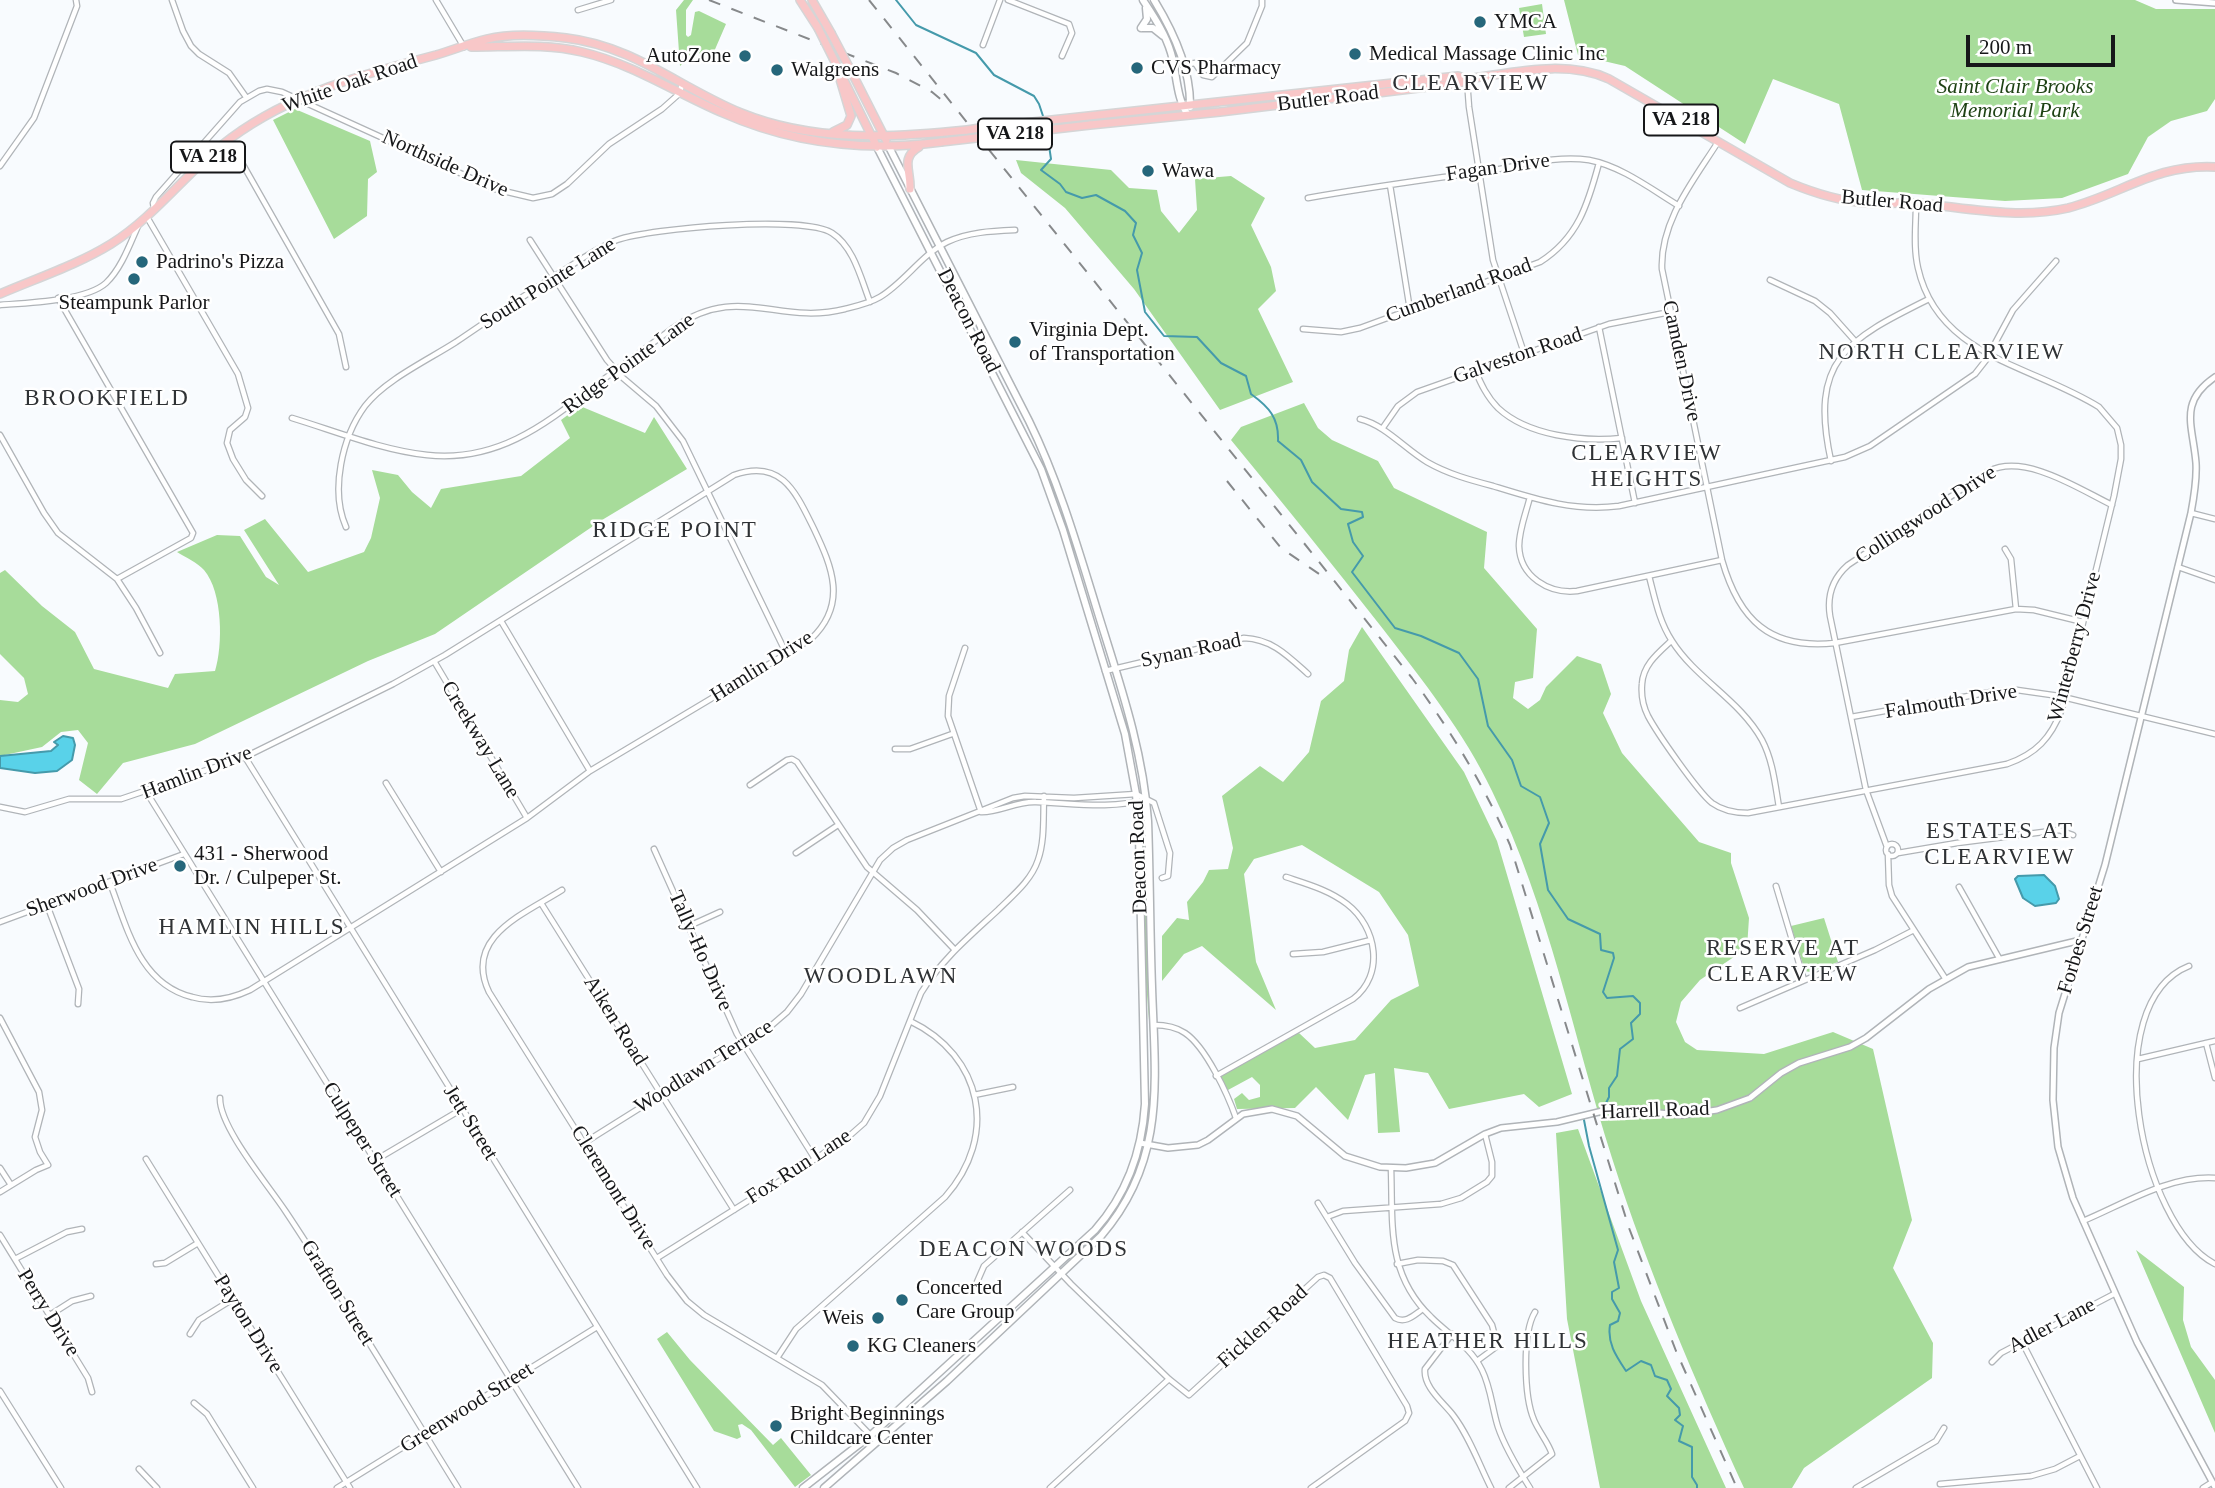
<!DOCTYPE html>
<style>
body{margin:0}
#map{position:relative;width:2215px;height:1488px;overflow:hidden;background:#f8fbfe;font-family:"Times New Roman",serif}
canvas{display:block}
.scale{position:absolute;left:1966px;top:35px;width:149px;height:32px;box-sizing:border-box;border:4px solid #161719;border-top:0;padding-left:9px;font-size:21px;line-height:24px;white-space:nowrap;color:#161719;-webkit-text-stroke:5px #fff;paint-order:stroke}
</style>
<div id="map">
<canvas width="2215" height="1488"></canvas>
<div class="scale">200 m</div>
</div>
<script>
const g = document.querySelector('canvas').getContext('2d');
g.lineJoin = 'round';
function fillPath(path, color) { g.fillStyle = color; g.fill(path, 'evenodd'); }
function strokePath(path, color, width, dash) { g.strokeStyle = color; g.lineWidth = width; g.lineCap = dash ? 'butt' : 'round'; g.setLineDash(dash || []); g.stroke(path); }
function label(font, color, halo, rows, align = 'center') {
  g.font = font + ' "Times New Roman",serif'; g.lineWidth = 5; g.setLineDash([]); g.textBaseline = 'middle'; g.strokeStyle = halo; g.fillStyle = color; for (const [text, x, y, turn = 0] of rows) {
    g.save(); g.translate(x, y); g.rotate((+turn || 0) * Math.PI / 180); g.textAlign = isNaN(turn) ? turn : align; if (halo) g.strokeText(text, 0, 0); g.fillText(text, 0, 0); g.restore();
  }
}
fillPath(new Path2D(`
 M684,0H693L686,10V35L688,37L691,35L695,12L699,11L726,24L713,54L694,53L680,66L676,10Z
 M1564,0H2135L2156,9H2215V99L2207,111L2171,121L2148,137L2128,174L2062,198L2005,201L1862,190L1839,104L1773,79L1745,144L1625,66L1578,55Z
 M1542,4L1546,34L1524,37L1519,8Z
 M295,109L370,141L377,172L368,179L367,216L334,239L273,120Z
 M1016,160L1111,170L1129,188L1157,190L1161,211L1179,233L1197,210L1195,179L1231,176L1265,198L1251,225L1271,267L1276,291L1258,309L1293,382L1220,410L1134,289L1065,208L1021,173Z
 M1304,403L1318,428L1332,440L1378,461L1394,488L1487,532L1484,568L1537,629L1533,678L1515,682L1513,698L1528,709L1540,700L1546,687L1577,656L1601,664L1611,694L1603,713L1622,753L1699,842L1731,853V863L1749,918L1747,948L1700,980L1681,1002L1676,1022L1685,1042L1697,1050L1764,1054L1833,1032L1873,1049L1912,1220L1893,1268L1933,1343L1932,1378L1804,1468L1792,1488H1744C1695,1380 1648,1271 1612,1158C1573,1036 1549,907 1492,791C1464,732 1423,681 1383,629C1333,565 1282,502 1231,440L1241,427Z
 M580,406L645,433L654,417L687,469L602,520L435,634L368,661L195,744L123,763L97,794L79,780L88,743L78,730L61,732L42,747L0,756V700L18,702L28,694L24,678L0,654V573L5,570L42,606L75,632L94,669L168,688L175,674L215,671C223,646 223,592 204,570C198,563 185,557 177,552L217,535L240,536L266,577L279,585L244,530L265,519L308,572L364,552L371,538L380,498L372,470L398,475L412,492L431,508L441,489L521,476L570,438L561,420Z
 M1362,627L1464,772L1497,841L1572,1094L1539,1107L1524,1094L1449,1109L1428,1073L1394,1068L1400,1132L1378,1133L1375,1073L1365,1075L1348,1120L1316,1087L1295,1108L1237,1109L1234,1099L1242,1093L1249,1100L1260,1097V1085L1252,1077L1228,1090L1218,1076L1295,1034L1299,1033L1315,1048L1355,1040L1391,1000L1419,986L1408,935L1379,892L1302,845L1254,859L1244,874L1256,962L1276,1010L1202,946L1184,954L1162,981V936L1177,918L1189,920L1187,902L1203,882L1209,870L1228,869L1233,848L1222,796L1260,766L1283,782L1309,752L1321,701L1344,681L1349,650Z
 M1142,829L1147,879L1150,1033L1146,982Z
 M1824,918L1838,962L1810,972L1805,971L1791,926Z
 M1578,1129L1641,1301L1726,1488H1600L1567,1319L1556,1133Z
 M2136,1250L2184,1287L2183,1320L2191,1347L2215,1380V1433Z
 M667,1332L690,1360L773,1445L781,1438L811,1475L795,1487L751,1430L742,1424L738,1425L741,1437L737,1439L714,1431L657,1339Z`), '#a7dc9a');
const water = new Path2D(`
 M63,736L73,738L75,745L72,760L57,771L35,773L0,768V756L51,751L58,745L54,742Z
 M2044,875L2055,886L2059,899L2056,903L2035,906L2023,898L2015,879L2018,876Z`);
fillPath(water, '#59d2e9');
strokePath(water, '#459aab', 2);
strokePath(new Path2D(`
 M896,0L916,25L976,53L994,75L1034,96L1039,104L1043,116
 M1047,132L1051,159L1041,170L1060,184L1066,192L1082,198L1096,195L1125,211L1136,223L1133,235L1142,253L1137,270L1145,312L1164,336L1197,337L1221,363L1246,376L1251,394C1269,407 1279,418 1278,441L1301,460L1312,482L1341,509L1362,512L1363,517L1348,524L1353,542L1363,556L1352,572L1395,628L1421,636L1459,653L1478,679L1488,726L1512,760L1521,786L1540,797L1549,823L1540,844L1548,890L1568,919L1600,934L1601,950L1613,953L1614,958L1603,992L1607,998L1633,996L1640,1003V1014L1631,1023L1633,1039L1620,1049L1617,1076L1609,1088V1097L1605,1105
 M1584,1120L1589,1146L1618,1250L1614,1262L1619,1288L1612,1292V1299L1620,1313L1618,1321L1610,1325C1607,1343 1616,1356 1626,1371L1641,1361L1651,1365L1655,1376L1667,1380L1671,1389L1667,1396L1679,1408L1680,1415L1675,1420L1683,1426L1679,1441L1692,1447V1477L1697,1485V1488`), '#459aab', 2);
const minor = new Path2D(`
 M172,0L183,31L191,46L199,54L229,73L246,97
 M436,0L464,47
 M1008,0L1069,24L1072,33L1062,56
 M578,10L611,0
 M983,45L1000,0
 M1183,65L1195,63L1203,75L1212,77L1247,43L1262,6V0
 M1467,80L1469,107L1493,260L1524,353
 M229,140L339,334L346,367
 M1718,142C1694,180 1660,221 1662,269L1722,560C1739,620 1770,650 1835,643L2016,609L2034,610L2083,622
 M0,166L34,118L77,6L76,0
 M1390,185L1410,310
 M1308,198C1370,187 1432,179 1493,170C1524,165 1557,155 1589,160C1621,166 1651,189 1679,206
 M154,209L153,203L156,197L240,102L259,91L267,89L282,92L495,189L533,198L552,194L567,184L609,144L662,109L680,93L682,83
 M147,217L238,374L248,408L245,417L230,430L227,443L233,459L246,480L262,496
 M530,240L607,360L623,378L656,406L683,441L787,655
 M1770,280L1815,301L1830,313L1855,341
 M58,298L193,533L191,538L117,579
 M0,305C27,303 86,301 106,283C121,269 130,244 138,226
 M1599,327L1635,503
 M1303,329L1341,332L1360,328L1540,262C1578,238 1588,204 1599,163
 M1475,370C1481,384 1487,397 1498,408C1528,436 1583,442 1622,438
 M292,418C335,431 381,450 427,455C501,463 549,421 604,379C627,362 650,345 673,328C739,282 777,326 845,309C857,306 870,303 880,297C905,282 921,255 947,242C968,232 992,231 1015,230
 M1360,419C1385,425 1405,449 1427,462C1448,474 1470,480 1493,486C1535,499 1574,512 1619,506L1845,457L1870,446L1975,374L1986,360L2013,310L2056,261
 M1382,429L1398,406L1417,392L1609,324L1670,312
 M0,435L44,513L58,533L117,579L136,608L160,653
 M1831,461C1809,360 1846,340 1929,299
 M1530,497C1526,513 1519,530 1519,546C1520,577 1549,594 1577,591L1722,560
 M2191,513L2215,519
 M346,527C330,491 342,437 365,406C385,380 428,360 456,342C490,319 523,296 558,274C577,262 596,248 617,240C651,228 804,215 832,233C854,247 861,279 870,302
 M2005,549L2011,559L2016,609
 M2178,567L2215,580
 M1649,576C1655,599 1659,621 1672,641C1696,679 1740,700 1762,740C1773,761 1775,784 1779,807
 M501,621L590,771
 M1671,641C1658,653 1643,665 1642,684C1641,695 1643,706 1648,716C1657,733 1698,792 1712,803C1723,811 1735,813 1748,813L2007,764C2036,754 2051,738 2062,709L2114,496L2121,459V445L2117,428L2099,407C2032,365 1938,357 1918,268C1913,247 1916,225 1916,204
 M965,648L949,696L948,716L981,812
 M434,661L527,818
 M1105,671L1244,638C1272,639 1288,656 1308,674
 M1851,717L1991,692L2017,690L2059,696L2215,734
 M895,749H910L952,734
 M245,757L697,1488
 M386,783L441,872
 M750,785L787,760L792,759L797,762L867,867L917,910L955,950
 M147,793L578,1488
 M0,807L25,812L69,799H121L245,757L393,684L445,655L734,475C782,458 796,493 814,529C832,567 848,604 811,639L590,771L527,818L250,990C231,999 212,1003 192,997C139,984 127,927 110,883
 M982,812C1000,812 1017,801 1036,802C1072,803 1110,810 1146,799
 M1886 850a6 6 0 1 1 12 0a6 6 0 1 1-12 0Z
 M1887,847L1866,790L1830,616C1827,597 1832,579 1848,565L1989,471C2025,453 2079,489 2112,505
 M654,849L737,1034L815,1159
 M796,853L838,825
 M1898,853L1957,843L2059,830L2073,835
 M1888,854L1889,885L1892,896L1945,978
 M1776,886L1804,980
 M1959,887L1999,958
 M562,890C524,914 463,937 489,992L667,1275L687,1301L704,1315L822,1385L877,1442
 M541,903L734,1210
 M47,905L79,989L78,1004
 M0,922L184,854
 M689,926L720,912
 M1293,954L1323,952L1371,940
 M2189,966C2096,1003 2140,1226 2215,1264
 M1740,1008L1875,950L1914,930
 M0,1018L39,1092L42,1110L35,1137L40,1152L48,1165L36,1170L0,1192
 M1154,1025C1165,1025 1176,1027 1185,1033C1206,1047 1228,1095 1236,1118
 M2206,1043L2215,1078
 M2138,1059L2215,1041
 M1216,1076L1353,999C1385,975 1377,927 1347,904C1329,890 1307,884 1286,877
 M974,1095L1013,1087
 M220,1098C219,1127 269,1186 286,1212C346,1302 401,1396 458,1488
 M584,1143L772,1025L787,1012L801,994L880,860L893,848L907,840L1013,798L1025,796L1074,798L1136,794L1154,803L1170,853L1168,876L1162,878
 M146,1159L350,1488
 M374,1161L462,1109
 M0,1168L11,1185
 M1391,1168C1393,1224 1386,1274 1431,1317C1449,1335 1470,1346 1482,1370C1491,1388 1492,1408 1498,1427C1505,1448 1518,1469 1530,1488
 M1318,1203L1355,1263L1395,1318C1406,1324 1414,1315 1423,1309
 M1327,1217L1343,1211L1441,1204L1461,1198L1487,1182L1492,1176V1162L1485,1134
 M2083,1221C2124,1204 2169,1175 2215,1178
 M1022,1232L1071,1284L1169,1379L1189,1395L1318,1277L1324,1275L1330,1278L1407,1406L1409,1413L1405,1421L1311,1488
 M0,1235L88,1378L92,1392
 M657,1258L815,1159L847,1138L864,1123L880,1096L921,993C941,960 970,936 998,910C1013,895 1031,881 1038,860C1045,840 1043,817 1044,796
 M15,1259L67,1232L82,1229
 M156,1264L165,1263L198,1243
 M1397,1264L1418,1260L1443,1261L1453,1265L1492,1325L1496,1340V1347L1477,1361
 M977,1282L984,1266L1070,1190
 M50,1315L72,1301L91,1296
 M190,1334L199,1320L233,1299
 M1452,1334L1425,1369C1423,1387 1443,1402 1453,1415C1469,1436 1479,1464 1491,1488
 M2022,1342L2097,1488
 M777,1358L796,1329L945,1197C999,1136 983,1056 910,1021
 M1992,1362L2001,1353L2114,1294
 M0,1391L61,1488
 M194,1403L207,1414L253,1488
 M139,1469L157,1488
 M1940,1484L2031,1476L2055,1469L2080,1456
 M337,1488L597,1327
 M1050,1488L1169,1379
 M1509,1488L1552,1454C1548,1442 1539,1432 1534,1420C1524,1397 1522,1333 1535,1312
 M1856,1488L1936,1441L1944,1428
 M2203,1488L2211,1483`);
const tertiary = new Path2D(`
 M2176,0L2215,3
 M2215,377C2178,402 2193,426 2196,463C2197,480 2194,497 2191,513L2105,865L2059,1013L2054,1048L2053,1100L2058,1147L2073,1198L2137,1342L2215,1487
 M1140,1143L1168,1148L1198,1145L1208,1140L1243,1114L1272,1109L1297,1116L1345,1156L1380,1167L1406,1168L1435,1163L1485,1134L1501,1128L1557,1122L1611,1109L1682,1115L1717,1110L1750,1098L1781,1073L1799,1063L1850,1047L1866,1038L1929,989L1968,967L2081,940`);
const secondary = new Path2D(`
 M1143,0C1154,17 1165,33 1171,53C1177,73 1176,98 1188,115
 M1154,0C1173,31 1191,69 1190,107
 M1141,28H1153L1163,36
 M1141,28L1147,19L1146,8
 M803,1488L871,1435L1095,1230C1126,1195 1142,1151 1145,1104L1139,835L1136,794L1125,734L1063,530L1041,469L877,147
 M824,1488L947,1381L1101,1236C1167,1160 1155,1080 1152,987C1150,932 1150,876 1148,821C1143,749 1119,681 1098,613C1078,548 1059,482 1029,421L889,147`);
const primary = new Path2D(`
 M800,0L818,28
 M812,0L831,33
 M471,47C509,47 546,43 582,52C633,64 676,93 723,113C793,144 865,152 941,142
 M836,64L877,147
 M850,69L886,140
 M1090,125L1220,112L1460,83L1466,79
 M987,127L1458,76L1466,79C1513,73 1565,59 1609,79L1790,183C1814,193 1840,201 1866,203C1886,204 1906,202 1925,204C1973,209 2020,219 2068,208C2122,194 2155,164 2215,167
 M833,132L847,125L851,116L840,79
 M910,189C911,171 900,158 919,147
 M0,294C37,278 77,265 111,244C157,215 188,170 231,138C292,93 364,74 436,55C453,50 470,43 487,39C511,33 541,35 566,38C634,46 680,88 741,113C812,142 892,138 967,130`);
strokePath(minor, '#b0b4b8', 7);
strokePath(tertiary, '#b0b4b8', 8);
strokePath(secondary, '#b0b4b8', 9);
strokePath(primary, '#d5d5d6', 10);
strokePath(minor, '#fff', 4.5);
strokePath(tertiary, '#fff', 5);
strokePath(secondary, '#fff', 6);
strokePath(primary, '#f8c7c8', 7);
strokePath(new Path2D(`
 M709,0L896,73L932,92L943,101
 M869,0L1412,678C1451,731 1484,785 1510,845L1629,1228L1676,1351L1737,1488
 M1227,481L1281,548L1325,578`), '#87898b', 2, [12, 12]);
const primaryBridge = new Path2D(`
 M818,28L836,64
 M831,33L850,69
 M967,130L987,127
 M941,142L1090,125`);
strokePath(primaryBridge, '#d5d5d6', 10, []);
strokePath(primaryBridge, '#f8c7c8', 7);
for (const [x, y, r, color] of [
 [1480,22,7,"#26677b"],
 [1355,54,7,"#26677b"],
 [745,56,7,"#26677b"],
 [1137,68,7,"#26677b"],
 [777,70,7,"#26677b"],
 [1148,171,7,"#26677b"],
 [142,262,7,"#26677b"],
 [134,279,7,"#26677b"],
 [1015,342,7,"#26677b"],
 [180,866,7,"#26677b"],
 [902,1300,7,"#26677b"],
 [878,1318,7,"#26677b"],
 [853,1346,7,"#26677b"],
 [776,1426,7,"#26677b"]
]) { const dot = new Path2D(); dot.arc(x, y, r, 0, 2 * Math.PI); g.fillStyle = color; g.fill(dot); strokePath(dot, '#fff', 2.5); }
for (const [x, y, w] of [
 [1681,120,74],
 [1015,134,74],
 [208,157,74]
]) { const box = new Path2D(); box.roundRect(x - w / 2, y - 15.5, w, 31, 5); g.fillStyle = '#fff'; g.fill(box); strokePath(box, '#161719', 2); }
label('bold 19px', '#161719', null, [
 ["VA 218",1681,120],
 ["VA 218",1015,134],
 ["VA 218",208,157]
]);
label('21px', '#161719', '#fff', [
 ["YMCA",1494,22],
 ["Medical Massage Clinic Inc",1369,54],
 ["AutoZone",731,56,"right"],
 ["CVS Pharmacy",1151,68],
 ["Walgreens",791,70],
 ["Wawa",1162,171],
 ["Padrino's Pizza",156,262],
 ["Steampunk Parlor",134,303,"center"],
 ["Virginia Dept.",1029,330],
 ["of Transportation",1029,354],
 ["431 - Sherwood",194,854],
 ["Dr. / Culpeper St.",194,878],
 ["Concerted",916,1288],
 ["Care Group",916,1312],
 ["Weis",864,1318,"right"],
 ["KG Cleaners",867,1346],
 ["Bright Beginnings",790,1414],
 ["Childcare Center",790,1438]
], 'left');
label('21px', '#161719', '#fff', [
 ["White Oak Road",350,84,-19],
 ["Butler Road",1328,99,-7],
 ["Northside Drive",445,164,24],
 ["Fagan Drive",1498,168,-8],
 ["Butler Road",1892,202,5],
 ["South Pointe Lane",548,284,-32],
 ["Cumberland Road",1459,291,-20],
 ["Deacon Road",968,321,63],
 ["Galveston Road",1518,356,-19],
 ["Camden Drive",1681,361,78],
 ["Ridge Pointe Lane",629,364,-36],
 ["Collingwood Drive",1926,515,-33],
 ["Winterberry Drive",2075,647,-75],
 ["Synan Road",1191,651,-12],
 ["Hamlin Drive",762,667,-32],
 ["Falmouth Drive",1951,702,-9],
 ["Creekway Lane",480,740,59],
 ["Hamlin Drive",197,773,-21],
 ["Deacon Road",1139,857,-92],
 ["Sherwood Drive",92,888,-20],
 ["Forbes Street",2081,940,-73],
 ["Tally-Ho Drive",700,951,66],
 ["Aiken Road",615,1021,58],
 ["Woodlawn Terrace",704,1067,-32],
 ["Harrell Road",1655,1111,-2],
 ["Jett Street",470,1123,58],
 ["Culpeper Street",362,1140,58],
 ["Fox Run Lane",799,1167,-33],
 ["Cleremont Drive",613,1188,58],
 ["Grafton Street",337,1293,58],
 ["Perry Drive",48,1313,58],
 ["Payton Drive",248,1324,58],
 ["Adler Lane",2052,1326,-28],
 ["Ficklen Road",1263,1327,-42],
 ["Greenwood Street",467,1408,-32]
]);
label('italic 21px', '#1e4214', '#fff', [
 ["Saint Clair Brooks",2015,87],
 ["Memorial Park",2015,111]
]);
g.letterSpacing = '2px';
label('23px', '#2f3235', '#fff', [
 ["NORTH CLEARVIEW",1942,353],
 ["BROOKFIELD",107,399],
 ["CLEARVIEW",1647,454],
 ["HEIGHTS",1647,480],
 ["RIDGE POINT",675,531],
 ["ESTATES AT",2000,832],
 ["CLEARVIEW",2000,858],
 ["HAMLIN HILLS",252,928],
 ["RESERVE AT",1783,949],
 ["CLEARVIEW",1783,975],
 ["WOODLAWN",881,977],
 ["DEACON WOODS",1024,1250],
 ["HEATHER HILLS",1488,1342]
]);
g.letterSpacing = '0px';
g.letterSpacing = '2px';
label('24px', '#2f3235', '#fff', [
 ["CLEARVIEW",1471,84]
]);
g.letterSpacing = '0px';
</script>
